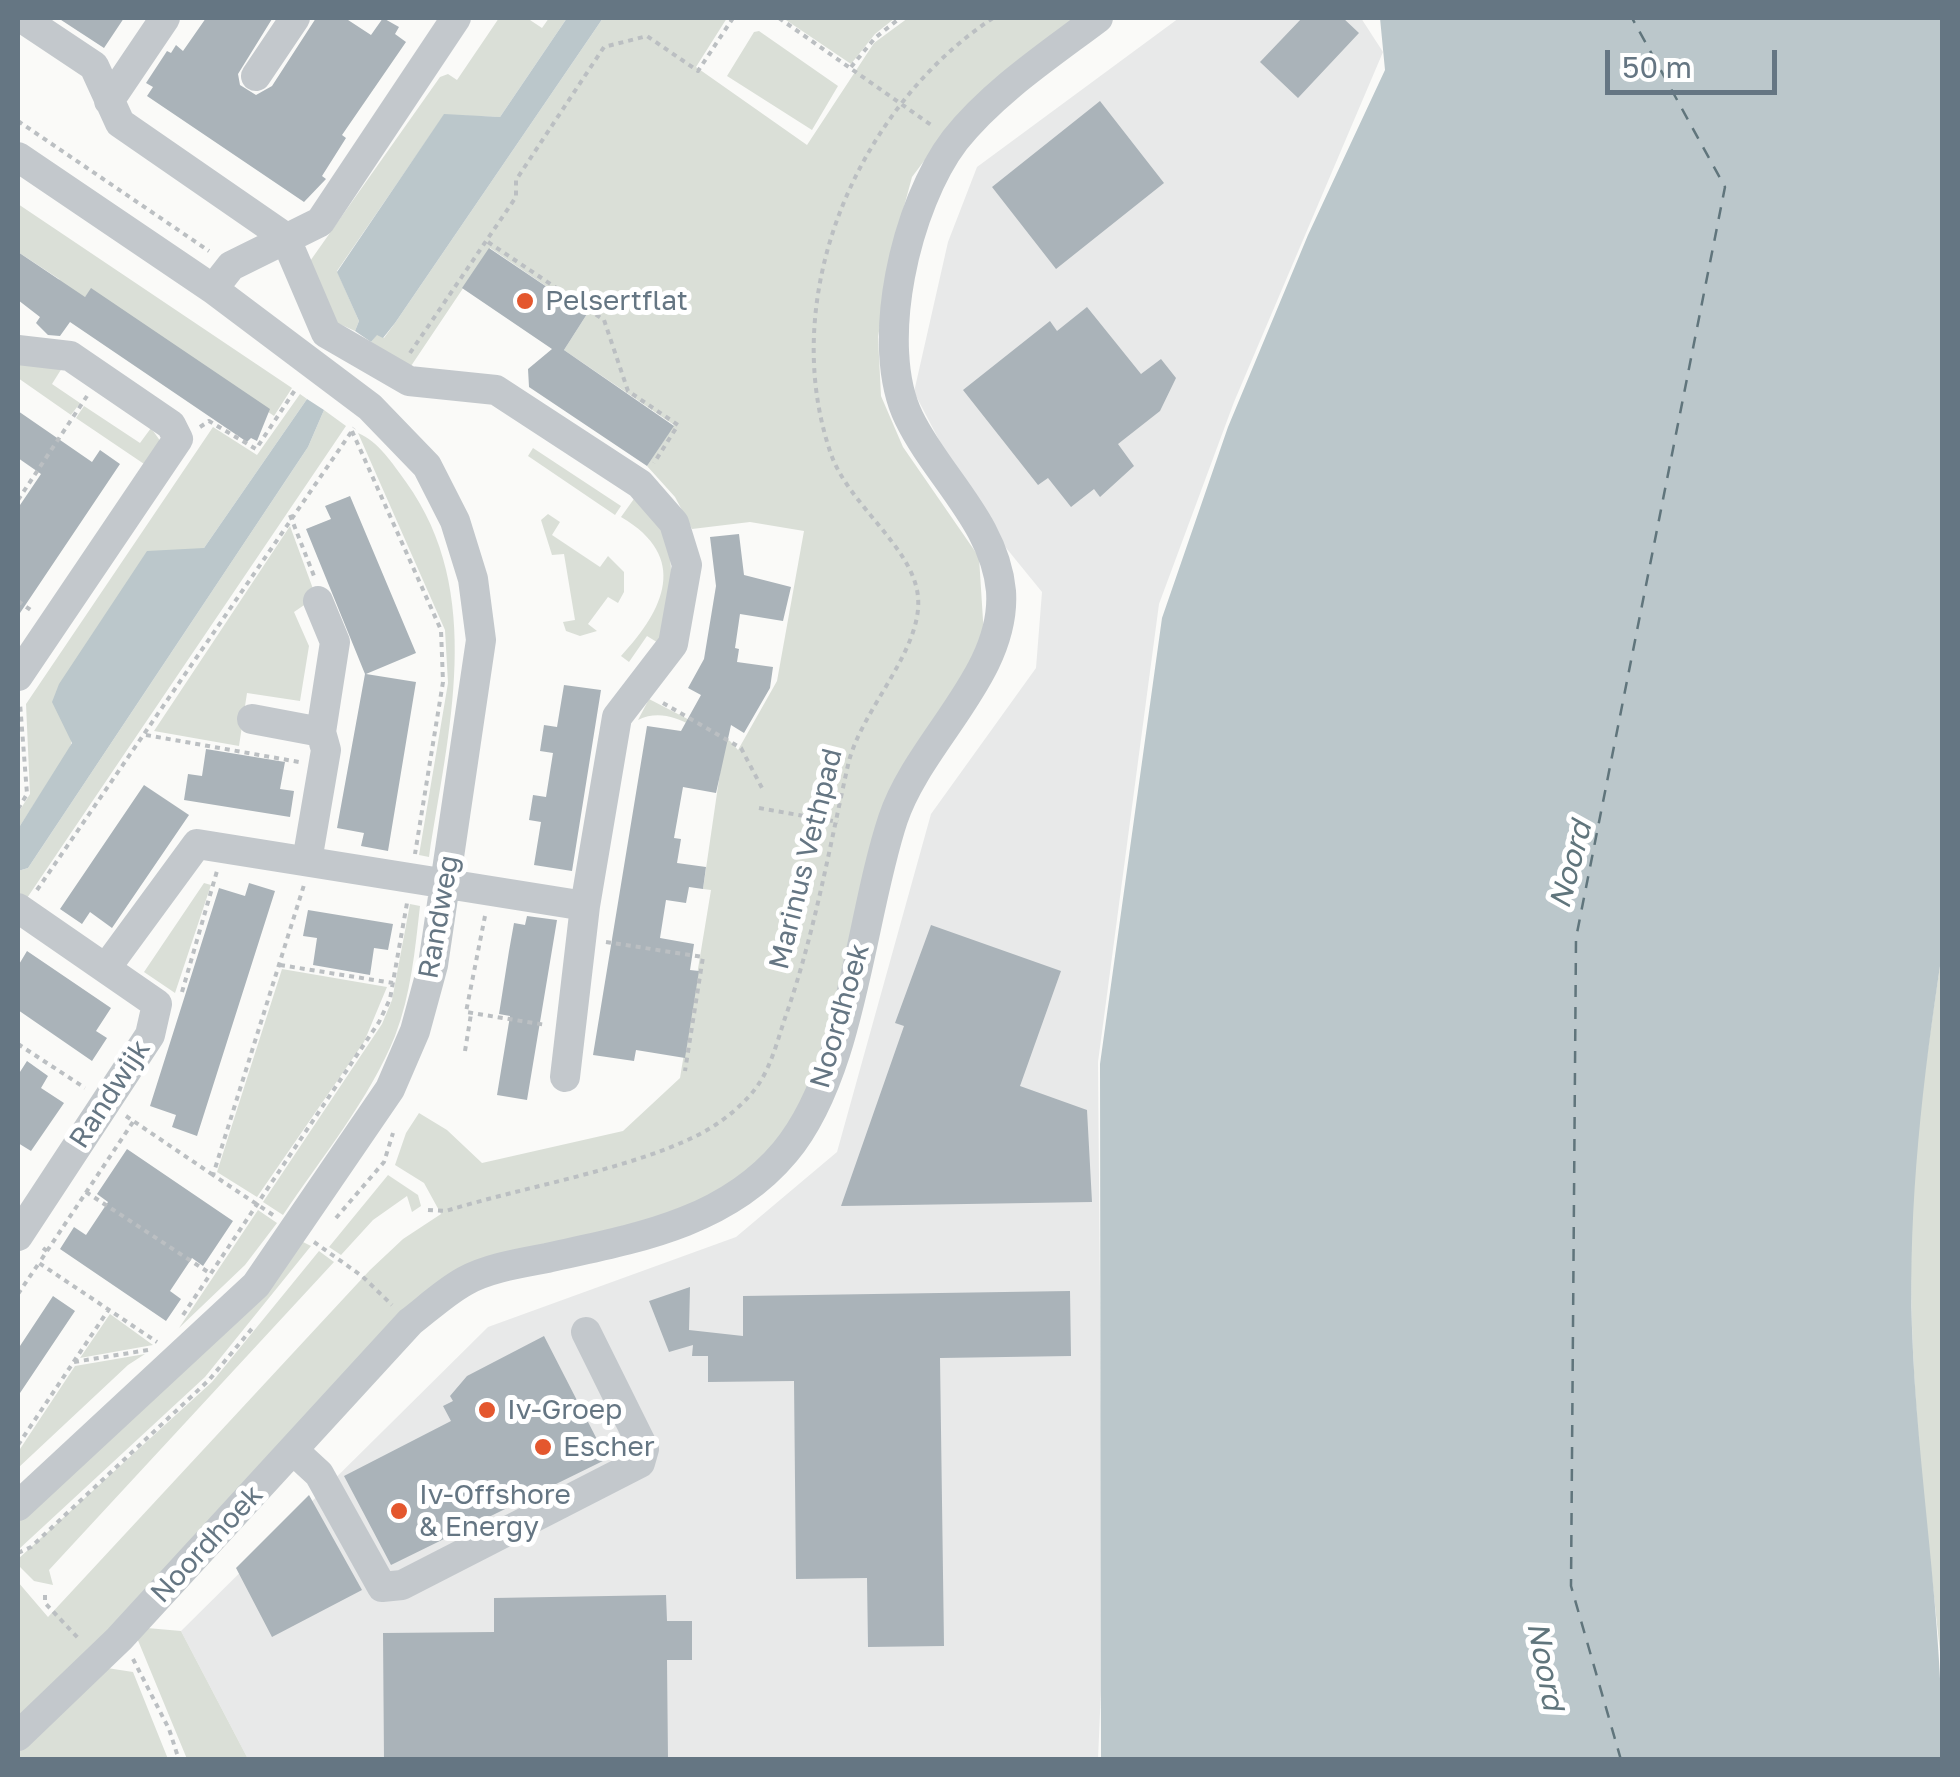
<!DOCTYPE html>
<style>
body{margin:0}
#map{position:relative;width:1960px;height:1777px;overflow:hidden;background:#fafaf8;font-family:"Golos Text",sans-serif}
canvas{display:block}
.frame{position:absolute;inset:0;border:20px solid #657683;pointer-events:none}
.scale{position:absolute;left:1605px;top:50px;width:172px;height:45px;box-sizing:border-box;border:5px solid #657683;border-top:0;padding-left:12px;font-size:30px;line-height:35px;white-space:nowrap;color:#657683;-webkit-text-stroke:8px #fff;paint-order:stroke}
</style>
<div id="map">
<canvas width="1960" height="1777"></canvas>
<div class="frame"></div>
<div class="scale">50 m</div>
</div>
<script>
const g = document.querySelector('canvas').getContext('2d');
g.lineJoin = 'round';
function fillPath(path, color) { g.fillStyle = color; g.fill(path, 'evenodd'); }
function strokePath(path, color, width, dash) { g.strokeStyle = color; g.lineWidth = width; g.lineCap = dash ? 'butt' : 'round'; g.setLineDash(dash || []); g.stroke(path); }
function label(font, color, halo, rows, align = 'center') {
  g.font = font + ' "Golos Text",sans-serif'; g.lineWidth = 10; g.setLineDash([]); g.textBaseline = 'middle'; g.strokeStyle = halo; g.fillStyle = color; for (const [text, x, y, turn = 0] of rows) {
    g.save(); g.translate(x, y); g.rotate((+turn || 0) * Math.PI / 180); g.textAlign = isNaN(turn) ? turn : align; if (halo) g.strokeText(text, 0, 0); g.fillText(text, 0, 0); g.restore();
  }
}
fillPath(new Path2D(`
 M1179,18H1361L1383,52L1234,402L1159,604L1098,1062L1103,1645L1098,1759H248L181,1631L488,1327L736,1237L837,1152L931,814L1036,668L1042,592L976,511L914,392L948,242L977,167Z`), '#e8e9e9');
fillPath(new Path2D(`
 M499,18H527L542,28L549,18H567L500,117L444,115L337,271L359,321L355,331L335,322L308,264L440,77L448,74L457,80Z
 M603,18H727L696,67L807,145L874,43L908,18H1078L936,145L912,177L894,244L878,337L881,396L903,447L979,557L984,636L914,763L822,1061L776,1147L714,1200L460,1273L18,1732V1582L48,1617L370,1270L403,1239L441,1214L424,1183L395,1165L406,1133L419,1113L447,1130L482,1163L623,1131L680,1078L711,890L703,889L724,745C697,730 669,705 638,720L649,699L730,741L738,750L777,681L804,531L750,522L692,529L675,497L647,466L674,425L564,350L587,314L490,248L407,372L371,342L377,334L384,338L395,323Z
 M783,18H895L875,34L851,64Z
 M759,31L838,86L812,130L727,76L754,32Z
 M18,204L292,388L274,416L91,289L75,311L59,279L18,252Z
 M18,360L62,368L52,384L80,403L71,415L18,378Z
 M300,394L307,399L72,739L70,749L18,829V813L30,794L26,704L213,427L257,455Z
 M84,406L140,443L151,428L161,442L150,468L76,418Z
 M324,410L346,426L25,901L18,896V871L28,868L308,447Z
 M358,433C378,441 393,464 406,482C486,593 448,732 429,857L419,855L448,683L445,630Z
 M533,448L621,506L615,515L528,456Z
 M636,496C684,547 673,580 660,644L647,636L629,662L621,656C664,610 690,557 621,517Z
 M548,514L560,522L552,535L600,567L608,556L624,572V592L618,603L608,597L588,624L597,631L580,636L566,631L563,622L575,620L564,554L552,555L541,520Z
 M290,526L316,597L294,612L309,646L300,701L247,693L239,746L154,731Z
 M204,883L211,885L175,993L144,972Z
 M410,904L420,906C415,950 411,994 395,1036C369,1100 321,1158 283,1215L263,1202L382,1024L392,1000Z
 M1942,953V1670C1928,1537 1911,1404 1911,1270C1911,1164 1926,1056 1942,953Z
 M282,969L387,987L364,1042L257,1197L217,1172Z
 M388,1175L418,1195L421,1206L412,1212L407,1196L373,1220L341,1255L329,1247Z
 M258,1210L277,1223L245,1265L179,1328Z
 M303,1242L311,1246L205,1377L18,1550V1522L214,1337Z
 M319,1251L334,1262L49,1570L53,1585L34,1581L18,1565V1559L212,1382Z
 M110,1314L153,1345L80,1358Z
 M145,1354L128,1365L18,1468V1452L75,1366Z
 M147,1628L181,1631L248,1759H187L137,1638Z
 M107,1668L133,1672L168,1759L18,1760V1751Z`), '#dadfd7');
fillPath(new Path2D(`
 M567,18H603L395,323L383,338L377,335L371,342L355,331L359,321L337,272L444,114L500,117Z
 M1380,18H1942V953C1923,1077 1908,1204 1912,1329C1917,1473 1943,1615 1942,1759H1101L1100,1064L1162,618L1228,427L1308,235L1385,70Z
 M307,399L324,410L308,447L28,868L18,871V829L72,743L52,702L59,684L147,551L204,548Z`), '#bbc7cb');
strokePath(new Path2D(`
 M1621,1760L1571,1586L1576,938L1725,187L1632,18`), '#60757c', 2.5, [12, 10]);
fillPath(new Path2D(`
 M58,18H124L104,48Z
 M206,18L272,19L238,74L240,85L256,95L272,86L316,18H345L371,35L383,18L399,27L395,34L406,42L342,135L346,138L322,176L326,179L304,202L147,96L153,87L146,83L167,51L171,53L176,45L183,51Z
 M1302,18H1343L1359,33L1298,98L1260,62Z
 M1100,101L1164,183L1056,269L992,187Z
 M489,248L587,314L564,350L674,426L647,466L529,387L528,369L552,349L462,288Z
 M18,252L85,297L91,288L270,409L257,441L251,438L247,442L70,322L60,336L48,335L36,323L40,317L18,300Z
 M1087,307L1141,374L1161,359L1176,378L1160,411L1118,444L1134,466L1100,497L1094,489L1071,507L1048,478L1038,485L963,390L1050,321L1057,331Z
 M18,411L92,462L100,450L120,464L18,616V508L41,474L18,458Z
 M350,496L416,653L366,674L416,682L388,851L361,846L364,833L337,828L365,674L306,529L331,519L325,506Z
 M739,534L744,575L791,587L783,621L740,614L735,648L739,649L737,662L773,667L770,688L744,733L731,725L716,793L683,787L674,838L681,839L677,863L706,867L703,889L689,887L686,903L666,900L660,938L694,944L690,970L699,971L685,1058L636,1050L634,1061L593,1055L647,726L681,731L701,695L688,688L704,659L716,586L710,537Z
 M564,685L601,690L572,871L534,865L541,822L529,820L533,795L546,797L553,753L540,751L544,725L557,727Z
 M206,749L285,762L280,789L294,791L290,817L184,800L188,774L202,776Z
 M144,785L189,815L112,928L90,912L82,924L60,909Z
 M249,883L275,891L197,1136L172,1127L176,1115L150,1106L219,888L245,896Z
 M308,910L393,924L388,950L374,948L370,975L313,965L317,938L303,936Z
 M527,916L557,920L527,1100L497,1095L510,1016L499,1014L509,951L514,923L525,925Z
 M931,925L1061,971L1020,1086L1087,1110L1092,1202L841,1206L904,1026L895,1023Z
 M27,951L111,1008L96,1031L107,1038L92,1061L18,1010V966Z
 M27,1061L48,1076L41,1088L64,1103L31,1151L18,1143V1075Z
 M127,1149L233,1221L203,1266L192,1258L170,1291L181,1299L166,1321L60,1249L74,1227L86,1235L108,1202L97,1194Z
 M690,1287L689,1330L743,1336V1296L1070,1291L1071,1356L940,1358L944,1646L868,1647L867,1578L796,1579L794,1381L708,1382V1356H692L693,1345L669,1352L649,1301Z
 M53,1296L75,1311L18,1396V1349Z
 M544,1336L607,1459L391,1565L344,1476L451,1421L443,1406L453,1401L450,1396L467,1376Z
 M309,1495L362,1590L272,1637L236,1568Z
 M666,1595L667,1621H692V1660H667L668,1760H384L383,1633L494,1632V1598Z`), '#aab3b9');
strokePath(new Path2D(`
 M779,18L934,127
 M851,67L875,38L900,18
 M18,121L209,251
 M488,242L604,320L628,391L678,425L654,463
 M410,353L516,197V180L604,47L647,36L698,71L733,18
 M200,427L209,421L256,449L297,387
 M352,431L441,630L443,682L415,854
 M18,500L87,396
 M290,515L314,576
 M18,601L32,611
 M663,703L741,748L762,788
 M146,735L299,762
 M759,808L838,822
 M18,809L27,794L20,703
 M37,890L354,428
 M485,916L466,1012L546,1025
 M606,942L703,957L685,1071
 M280,965L393,983
 M182,992L217,871
 M18,1044L85,1088
 M465,1051L471,1014
 M126,1116L213,1175
 M86,1192L211,1274
 M428,1210L446,1211C523,1187 627,1170 696,1136C719,1125 746,1104 760,1082C772,1063 778,1039 785,1018C814,936 829,850 848,765C860,711 923,650 918,597C914,548 848,504 831,454C776,296 858,107 993,18
 M273,1215L213,1175L304,885
 M336,1218L384,1162L393,1133
 M1942,1238V1352
 M314,1242L362,1276L392,1305
 M43,1248L47,1251L39,1263L157,1342
 M47,1251L133,1122
 M18,1294L39,1263
 M183,1315L379,1022L390,999L407,903
 M74,1362L148,1350
 M18,1445L109,1309
 M18,1553L31,1547L209,1380L255,1325
 M45,1595V1603L79,1639
 M133,1659L169,1729L179,1760`), '#bbbfc2', 4, [5, 5]);
strokePath(new Path2D(`
 M22,18L94,66L120,123L285,237L326,333L409,381L496,390L640,484L674,523L687,565L673,644L617,717L585,906L565,1077
 M256,76L295,18
 M109,101L165,18
 M18,157L213,289L370,407L427,466L455,521L473,579L481,640L433,965L415,1031L390,1089L256,1285L18,1506
 M213,289L231,266L320,222L456,18
 M18,350L70,356L171,425L178,439L18,676
 M252,719L321,732
 M307,861L326,750L321,732L335,642L318,601
 M18,908L157,1004L150,1035L18,1236
 M106,968L197,844L585,906
 M293,1450L319,1474L382,1587L402,1585L640,1463L644,1449L586,1332
 M18,1736L119,1639L410,1322C427,1309 445,1292 465,1281C488,1268 521,1263 547,1258C633,1239 725,1224 785,1152C852,1072 860,918 893,819C919,741 1007,674 1001,591C995,523 937,476 909,418C873,345 906,204 955,140C993,92 1049,55 1098,18`), '#c3c8cc', 30);
for (const [x, y, r, color] of [
 [525,301,10,"#e4572e"],
 [487,1410,10,"#e4572e"],
 [543,1447,10,"#e4572e"],
 [399,1511,10,"#e4572e"]
]) { const dot = new Path2D(); dot.arc(x, y, r, 0, 2 * Math.PI); g.fillStyle = color; g.fill(dot); strokePath(dot, '#fff', 4); }
label('28px', '#657683', '#fff', [
 ["Pelsertflat",545,301],
 ["Iv-Groep",507,1410],
 ["Escher",563,1447],
 ["Iv-Offshore",419,1495],
 ["& Energy",419,1527]
], 'left');
label('28px', '#657683', '#fff', [
 ["Marinus Vethpad",806,859,-76],
 ["Randweg",439,917,-80],
 ["Noordhoek",840,1016,-74],
 ["Randwijk",110,1094,-57],
 ["Noordhoek",207,1544,-47]
]);
label('italic 30px', '#60757c', '#fff', [
 ["Noord",1571,865,-75],
 ["Noord",1545,1666,79]
]);
</script>
